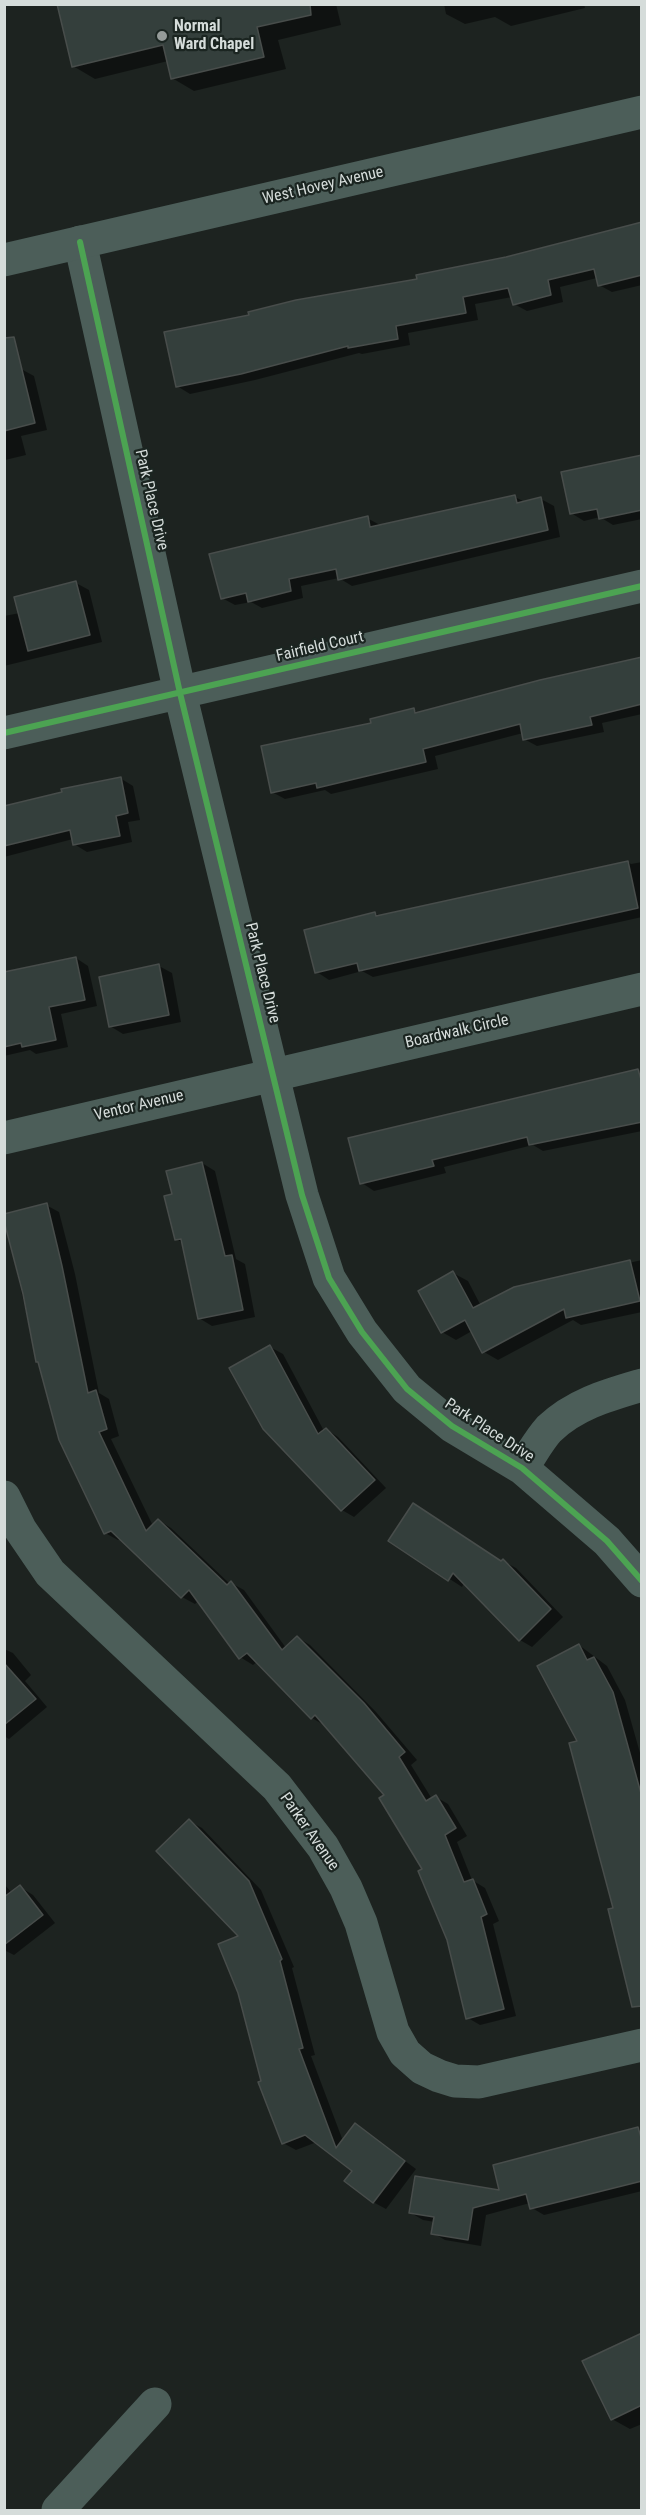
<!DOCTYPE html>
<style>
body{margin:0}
#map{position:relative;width:646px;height:2515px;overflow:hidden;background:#1d2320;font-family:"Roboto Condensed",sans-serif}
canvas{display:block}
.frame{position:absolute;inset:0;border:6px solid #d5dcda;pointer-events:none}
</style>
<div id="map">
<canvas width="646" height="2515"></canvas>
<div class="frame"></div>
</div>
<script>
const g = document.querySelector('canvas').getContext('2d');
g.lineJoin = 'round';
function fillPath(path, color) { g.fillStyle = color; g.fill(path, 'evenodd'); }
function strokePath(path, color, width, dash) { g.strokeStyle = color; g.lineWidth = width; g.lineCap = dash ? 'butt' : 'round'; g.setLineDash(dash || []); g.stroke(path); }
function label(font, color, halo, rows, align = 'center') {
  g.font = font + ' "Roboto Condensed",sans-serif'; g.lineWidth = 4.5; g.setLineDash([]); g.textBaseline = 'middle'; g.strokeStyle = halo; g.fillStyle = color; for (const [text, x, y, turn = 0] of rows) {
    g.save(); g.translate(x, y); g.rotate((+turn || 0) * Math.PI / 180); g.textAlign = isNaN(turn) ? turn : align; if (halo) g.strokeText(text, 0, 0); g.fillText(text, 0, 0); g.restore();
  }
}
fillPath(new Path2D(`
 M336,4L341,25L278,40L286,69L194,91L172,78L168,61L95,79L73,66L59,5Z
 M444,4H584L585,8L511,26L495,17L465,24L446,14Z
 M642,224V285L612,292L599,285L597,278L560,287L563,302L527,311L514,304L512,297L475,304L478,320L408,333L410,345L362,354L359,353L255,380L190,394L177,386L418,280Z
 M21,369L34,376L47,430L21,436L26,455L5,460L4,373Z
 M642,456V519L613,525L600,517L584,521L571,513Z
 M515,497L525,502L541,499L554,506L560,537L352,586L339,578L301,586L303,598L262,608L251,602L235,605L222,598L367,518L380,525Z
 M76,583L89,590L102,642L4,666V616L20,613Z
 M642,658V714L602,723L604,732L537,746L524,739L523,733L435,756L438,769L331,794L325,790L285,799L272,792L373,724L413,710L419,713Z
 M120,778L133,786L140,820L128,822L132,842L87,852L74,844L73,839L4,857V808Z
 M628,862L631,864L642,862V917L373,977L362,971L329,980L317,972L375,913L380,916Z
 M76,958L88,966L97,1006L61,1014L68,1047L36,1054L30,1050L4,1056V1008Z
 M159,966L172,973L181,1022L123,1034L110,1026Z
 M638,1071L642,1073V1131L543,1151L533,1145L444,1167L446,1173L374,1191L362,1183Z
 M202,1163L215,1171L236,1259L245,1264L255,1317L212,1326L199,1318L183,1243L176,1239Z
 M46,1205L59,1212L75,1274L99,1393L109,1399L119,1436L111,1439L153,1526L158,1520L171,1528L230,1584L231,1583L244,1590L286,1648L297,1637L310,1645L376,1712L417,1760L411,1765L432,1799L436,1797L448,1804L467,1836L457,1842L472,1880L485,1888L499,1921L493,1924L516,2016L480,2025L468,2018L448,1940L425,1870L386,1796L324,1725L312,1718L257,1662L253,1665L240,1657L198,1601L195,1604L182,1597L121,1539L118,1540L105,1533L37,1361L4,1215Z
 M642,1260V1312L581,1325L573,1320L498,1360L484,1352L472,1331L456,1340L442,1332L453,1273L468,1281L481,1306L514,1288Z
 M270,1347L283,1354L324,1431L326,1429L338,1437L386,1488L354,1517L342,1510Z
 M390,1540L503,1561L516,1568L563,1617L532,1647L520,1640L464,1583L462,1587Z
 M579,1645L607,1666L625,1700L642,1760V1983L615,1909L579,1742Z
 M4,1649L13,1653L31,1675L25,1681L47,1707L9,1739L4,1736Z
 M189,1821L202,1828L261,1890L294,1967L292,1968L315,2055L311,2056L343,2141L356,2125L416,2169L386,2209L373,2202L354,2171L317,2142L296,2150L283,2143L263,2082L240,1936Z
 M4,1884L12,1893L20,1887L33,1895L55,1923L14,1955L4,1950Z
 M642,2128V2191L544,2215L532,2208L530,2203L486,2215L481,2246L445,2240L433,2233L435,2222L423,2220L411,2213L501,2191L494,2166Z
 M642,2335V2424L630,2429L612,2419Z`), '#0007');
const building = new Path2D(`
 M57,4H310L311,15L257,27L264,57L171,79L163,45L72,67Z
 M642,222V275L598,286L594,269L548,280L551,295L513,305L508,288L463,297L466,313L396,326L398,339L348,348V346L241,374L176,387L164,332L249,315L248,312L296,300L417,279L416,275L506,257Z
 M14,337L35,423L4,431V338Z
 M642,455V510L599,519L597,509L570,514L561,472Z
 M515,495L517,503L541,497L548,530L338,580L336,569L289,579L291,591L248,602L246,593L221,599L209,554L368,516L370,527Z
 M76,581L90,635L28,651L14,597Z
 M642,657V704L590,717L592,725L523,740L520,724L423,749L426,762L317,788L316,783L271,793L261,746L371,723L370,719L414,708L415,713L540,680Z
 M121,777L128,813L116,816L120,836L73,845L70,830L4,846V806L62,792L61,789Z
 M628,861L638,908L359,971L357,963L315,973L304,930L375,912L376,916Z
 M76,957L85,1000L49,1007L56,1040L22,1047L21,1043L4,1047V972Z
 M159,964L169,1015L109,1027L99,977Z
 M638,1069L642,1083V1122L529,1145L527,1137L432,1160L434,1166L360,1184L348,1138Z
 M202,1162L225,1256L232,1255L243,1310L198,1319L181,1239L175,1240L164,1196L172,1194L166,1171Z
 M47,1203L62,1266L88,1393L96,1390L107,1429L99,1432L146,1531L158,1519L227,1585L231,1581L282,1650L297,1636L364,1703L405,1752L399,1757L426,1801L436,1795L456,1828L445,1835L464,1882L473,1879L487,1914L481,1917L504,2009L466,2019L447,1940L418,1871L422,1869L379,1798L384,1795L315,1715L311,1719L247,1653L239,1659L189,1590L181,1598L111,1531L104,1534L59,1440L38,1362H36L23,1294L4,1221V1214Z
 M630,1260L640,1301L566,1318L564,1309L482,1353L465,1320L441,1333L418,1291L453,1271L473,1308L514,1287Z
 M270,1345L318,1434L326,1428L375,1480L341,1511L263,1429L229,1368Z
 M413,1503L501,1561L503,1559L551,1609L519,1641L453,1573L448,1581L388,1541Z
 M579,1644L587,1660L594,1657L613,1692L642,1797V2006L632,2007L608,1909L613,1908L569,1743L577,1741L537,1666Z
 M4,1663L36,1699L4,1725Z
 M189,1819L249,1881L282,1959L280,1961L303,2048L299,2049L336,2148L355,2123L405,2161L373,2203L344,2181L352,2171L305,2135L282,2144L258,2082L261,2081L238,1993L218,1944L238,1936L156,1851Z
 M20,1885L43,1915L4,1945V1897Z
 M638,2127L642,2141V2181L530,2209L526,2194L473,2208L468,2240L431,2234L434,2217L409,2213L415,2176L499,2190L493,2165Z
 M642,2333V2405L611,2420L582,2361Z`);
fillPath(building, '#343f3c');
strokePath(building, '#484d4b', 1.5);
strokePath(new Path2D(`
 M80,242L180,693L302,1195L329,1278L362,1332L407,1389L452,1426L522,1468L607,1541L642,1581
 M4,733L642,586
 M4,1138L642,989
 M522,1468C531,1455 539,1440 549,1429C575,1404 608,1395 642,1385
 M4,1497L20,1529L50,1573L277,1787L323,1847L346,1888L361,1923L393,2032L405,2053L422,2068L439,2076L455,2081L479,2082L642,2045
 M58,2510L155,2404`), '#4c5e59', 33);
strokePath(new Path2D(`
 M4,260L642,112`), '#4c5e59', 33);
strokePath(new Path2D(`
 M80,242L180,693L302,1195L329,1278L362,1332L407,1389L452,1426L522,1468L607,1541L642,1581
 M4,733L642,586`), '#4ca352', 6);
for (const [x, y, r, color] of [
 [162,36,6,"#959b99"]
]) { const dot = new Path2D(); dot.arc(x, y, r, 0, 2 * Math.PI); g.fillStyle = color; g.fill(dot); strokePath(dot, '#1b2521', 2); }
label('bold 16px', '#d5dcda', '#1b2521', [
 ["Normal",174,27],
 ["Ward Chapel",174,45]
], 'left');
label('16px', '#d5dcda', '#1b2521', [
 ["West Hovey Avenue",323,186,-13],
 ["Park Place Drive",151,500,77],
 ["Fairfield Court",320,647,-13],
 ["Park Place Drive",262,973,76],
 ["Boardwalk Circle",457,1032,-13],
 ["Ventor Avenue",139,1106,-13],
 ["Park Place Drive",489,1431,33],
 ["Parker Avenue",309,1832,55]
]);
</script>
